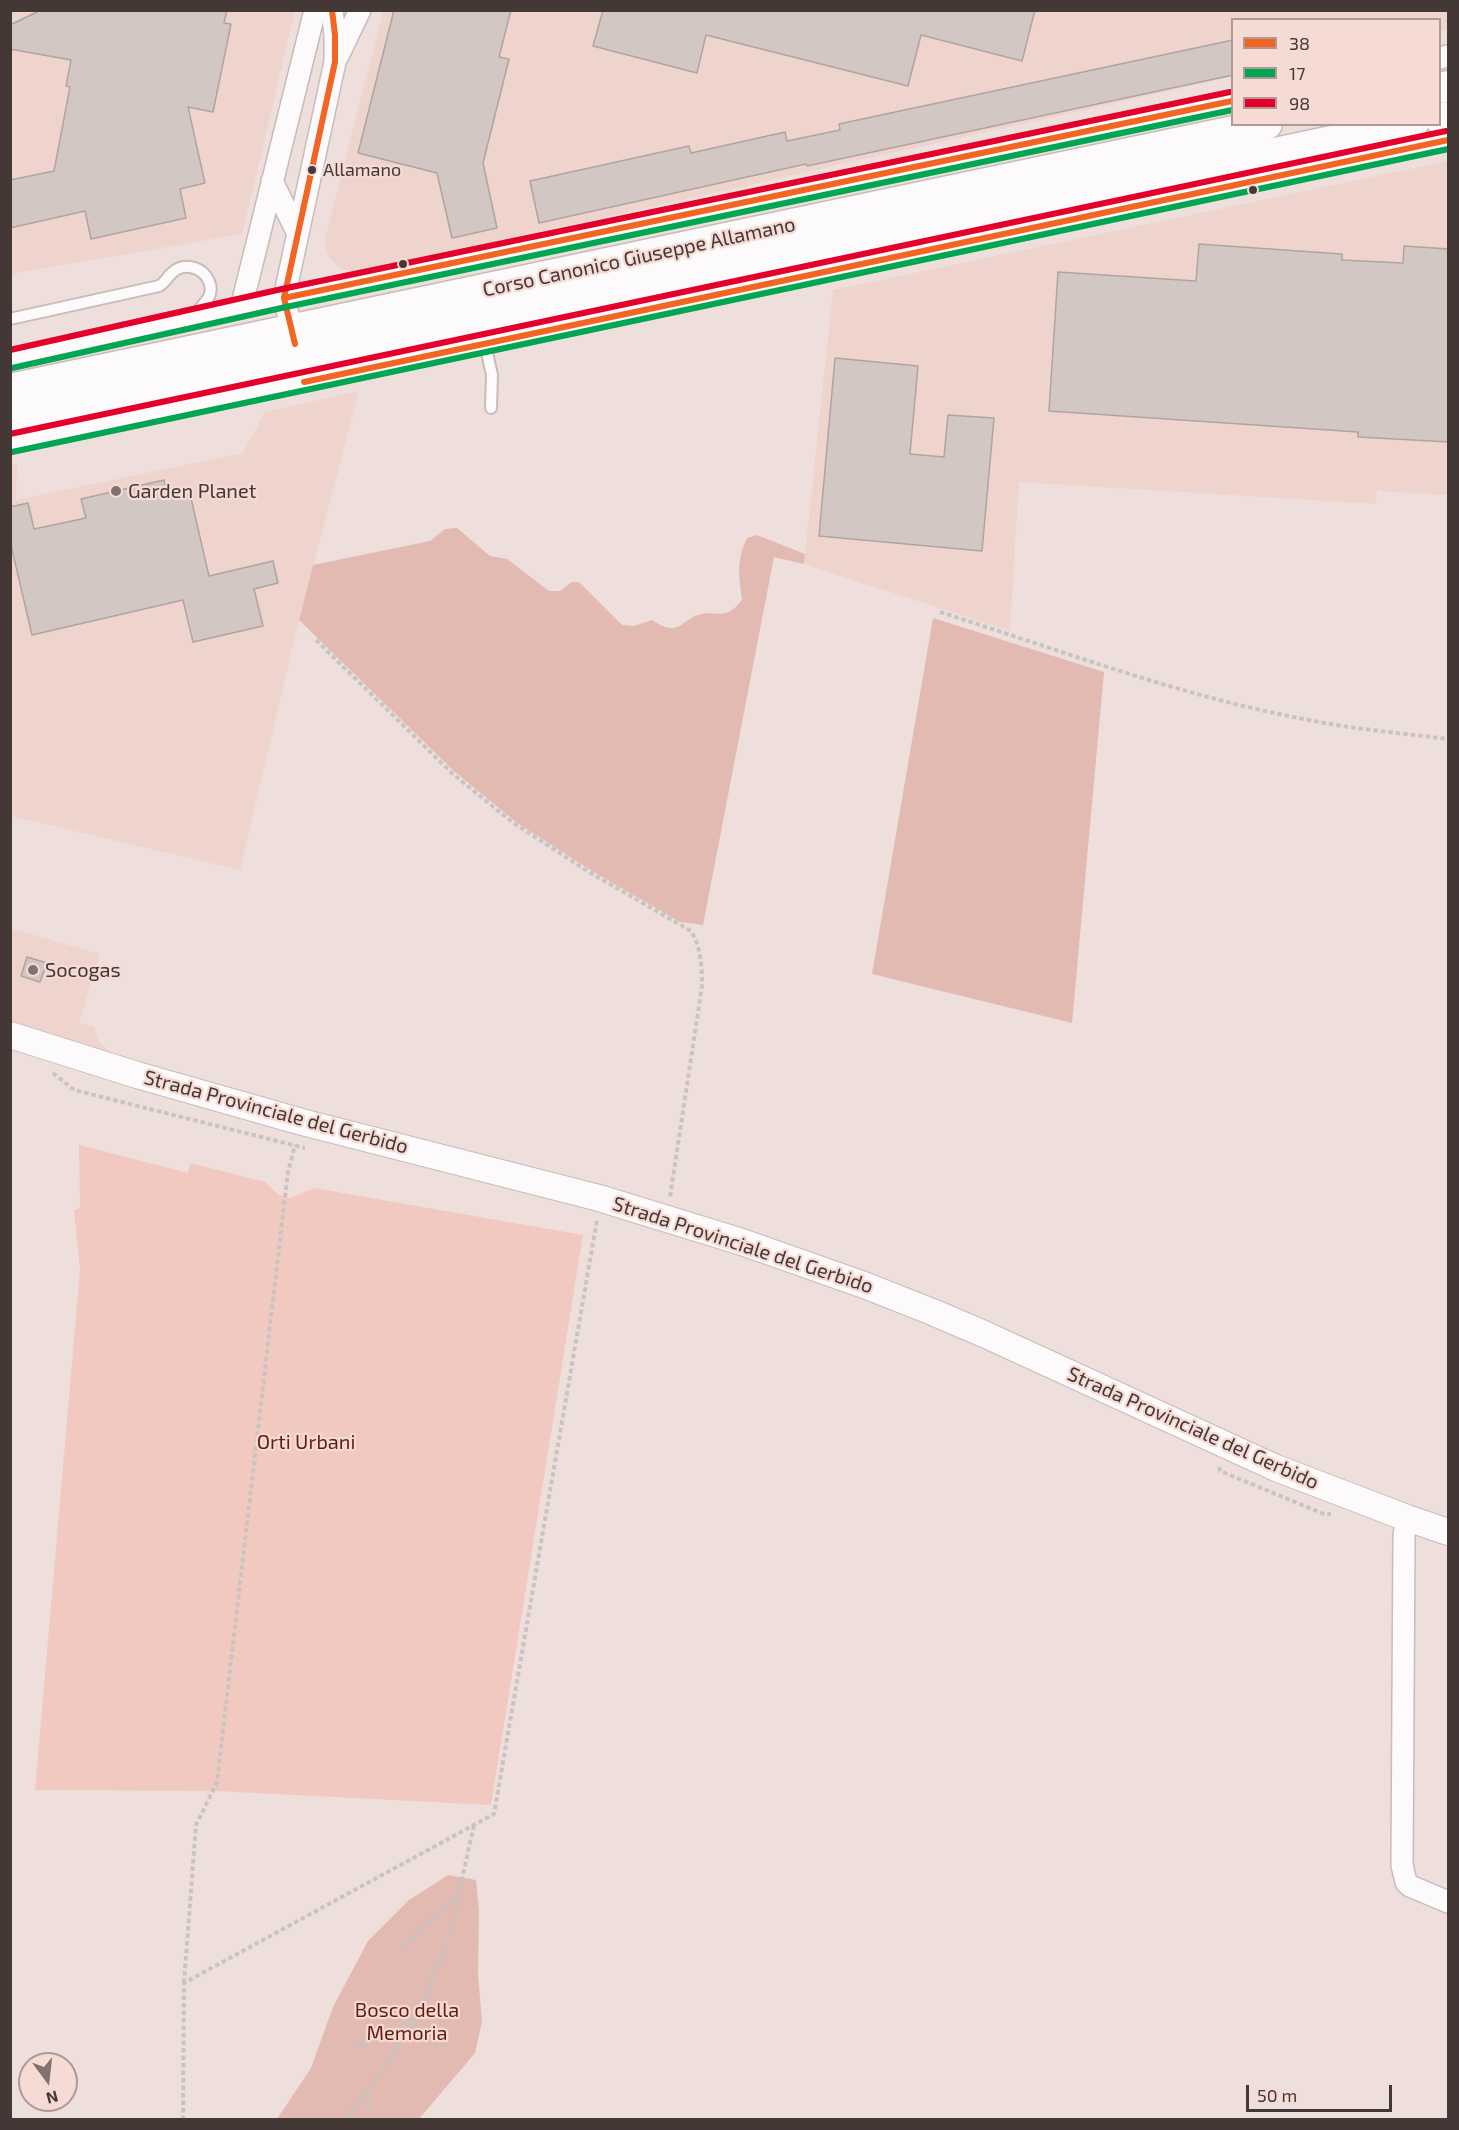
<!DOCTYPE html>
<style>
body{margin:0}
#map{position:relative;width:1459px;height:2130px;overflow:hidden;background:#eedfdc;font-family:"Exo 2",sans-serif}
canvas{display:block}
.frame{position:absolute;inset:0;border:12px solid #433836;pointer-events:none}
.legend{position:absolute;left:1231px;top:18px;width:210px;height:108px;box-sizing:border-box;background:#f6dad4;border:2px solid #ae9995;margin:0;padding:8px 10px;list-style:none;font-size:18px;color:#433836}
.legend li{display:flex;align-items:center;gap:12px;height:30px}
.legend b{width:30px;border:2px solid #ae9995}
.north{position:absolute;left:18px;top:2052px;width:60px;height:60px;box-sizing:border-box;background:#f6dad4;border:2px solid #ae9995;border-radius:50%;rotate:165deg;font-size:16px;font-weight:700;line-height:24px;text-align:center;color:#433836}
.north::after{content:'';display:block;margin:auto;width:21px;height:27px;background:#7f7270;clip-path:polygon(50% 0,100% 100%,50% 72%,0 100%)}
.scale{position:absolute;left:1246px;top:2085px;width:146px;height:27px;box-sizing:border-box;border:3px solid #433836;border-top:0;padding-left:8px;font-size:18px;line-height:21px;white-space:nowrap;color:#433836;-webkit-text-stroke:4px #f6dad4;paint-order:stroke}
</style>
<div id="map">
<canvas width="1459" height="2130"></canvas>
<div class="frame"></div>
<ul class="legend">
<li><b style="height:8px;background:#f26522"></b>38</li>
<li><b style="height:8px;background:#00a651"></b>17</li>
<li><b style="height:8px;background:#e4002b"></b>98</li>
</ul>
<div class="north">N</div>
<div class="scale">50 m</div>
</div>
<script>
const g = document.querySelector('canvas').getContext('2d');
g.lineJoin = 'round';
function fillPath(path, color) { g.fillStyle = color; g.fill(path, 'evenodd'); }
function strokePath(path, color, width, dash) { g.strokeStyle = color; g.lineWidth = width; g.lineCap = dash ? 'butt' : 'round'; g.setLineDash(dash || []); g.stroke(path); }
function label(font, color, halo, rows, align = 'center') {
  g.font = font + ' "Exo 2",sans-serif'; g.lineWidth = 4.5; g.setLineDash([]); g.textBaseline = 'middle'; g.strokeStyle = halo; g.fillStyle = color; for (const [text, x, y, turn = 0] of rows) {
    g.save(); g.translate(x, y); g.rotate((+turn || 0) * Math.PI / 180); g.textAlign = isNaN(turn) ? turn : align; if (halo) g.strokeText(text, 0, 0); g.fillText(text, 0, 0); g.restore();
  }
}
fillPath(new Path2D(`
 M11,11H295L242,234L11,274Z
 M383,11H1448V29L1440,31V20H1232V77L355,273L340,268L328,256L324,243Z
 M1448,161V495L1377,491L1376,504L1019,482L1010,631L804,564L833,290Z
 M359,391L299,620L240,870L11,816V466L17,464L16,500L243,453L265,412Z
 M10,928L100,954L79,1023L94,1027L99,1042L121,1060L11,1026Z`), '#efd4ce');
fillPath(new Path2D(`
 M79,1145L188,1173L190,1163L265,1182L279,1195L290,1198L314,1188L583,1235L491,1805L216,1791L35,1790L80,1270L74,1210L80,1208Z`), '#f1c9c0');
fillPath(new Path2D(`
 M457,528L490,556L507,559L549,591H560L572,582H579L622,625L634,626L652,620C658,624 666,629 674,628C681,627 688,619 695,616C717,608 724,623 742,600C739,576 736,561 747,538L757,535L805,554L804,564L774,557L703,925L680,922L592,871L516,822L454,771L299,620L313,565L430,541L445,529Z
 M933,618L1104,672L1072,1023L872,974Z
 M448,1875L476,1880L479,1910L478,1975L482,2022L475,2053L419,2119H277L311,2068L333,2007L368,1941L409,1900Z`), '#e2bab2');
const building = new Path2D(`
 M41,10H227L224,23L231,24L213,112L188,107L205,183L180,189L186,218L91,239L85,211L10,228V180L54,171L70,87L66,86L71,60L10,49V25Z
 M394,10H511L499,57L509,59L483,163L497,228L452,238L437,173L358,153Z
 M603,10H1035L1022,61L921,35L908,86L706,35L697,73L593,46Z
 M1233,40V75L807,166L806,164L539,223L530,181L689,146L691,153L785,132L787,141L840,130L839,124Z
 M1199,244L1342,254V260L1403,263L1404,246L1449,249V442L1358,437V432L1049,411L1058,272L1196,281Z
 M835,358L918,366L910,454L944,457L948,415L994,418L982,551L819,536Z
 M164,480L168,499L190,494L209,576L273,561L278,583L254,589L263,626L193,642L183,600L32,635L10,541V507L28,503L34,529L86,518L81,499Z
 M27,957L47,963L40,982L21,976Z`);
fillPath(building, '#d3c7c4');
strokePath(building, '#afa4a1', 1.5);
const service = new Path2D(`
 M10,319L159,286C165,283 167,277 172,273C182,263 198,266 206,276C210,282 212,288 210,294C207,304 197,307 196,318
 M485,344L492,375L491,408`);
const minor = new Path2D(`
 M338,56L360,10
 M1440,58L1448,56
 M272,181L298,234
 M241,308L315,10
 M295,343L284,298L335,62V35L332,10
 M10,359L284,298L1232,101
 M10,443L1448,140
 M1407,1518L1404,1535L1402,1865L1406,1882L1410,1886L1448,1902`);
const tertiary = new Path2D(`
 M10,1035L137,1075L302,1122L599,1198L742,1242L864,1285L930,1311L984,1334L1276,1468L1407,1518L1448,1532`);
const secondary = new Path2D(`
 M1440,88L1448,86
 M1440,119L1448,117
 M10,389L1267,124
 M10,419L1413,124`);
strokePath(service, '#c7bcb9', 14);
strokePath(minor, '#c7bcb9', 24);
strokePath(tertiary, '#c7bcb9', 28);
strokePath(secondary, '#c7bcb9', 33);
strokePath(new Path2D(`
 M940,612C1060,650 1180,696 1304,719C1351,729 1400,733 1448,739
 M316,640L453,774L512,822L589,872L691,931C701,947 702,967 702,986L670,1197
 M53,1073L74,1090L305,1148
 M1219,1467L1220,1471L1324,1514H1331
 M400,1948L458,1896
 M184,1983L196,1825L217,1782L285,1197L288,1172L295,1145
 M428,1994L429,2015L440,2049
 M355,2047L382,2037L417,2016
 M183,2120L184,1983L494,1814L597,1220
 M344,2120L363,2098L414,2023L450,1933L474,1825
 M368,2120V2092`), '#c8c4c2', 4, [4.5, 3]);
strokePath(service, '#fcfafa', 10);
strokePath(minor, '#fcfafa', 21);
strokePath(tertiary, '#fcfafa', 26);
strokePath(secondary, '#fcfafa', 30);
strokePath(new Path2D(`
 M284,298L1232,101
 M295,344L284,298L335,62V35L332,10
 M304,382L1448,140`), '#f26522', 6);
strokePath(new Path2D(`
 M12,368L286,307L1232,110
 M12,452L1448,149`), '#00a651', 6);
strokePath(new Path2D(`
 M10,350L282,289L1230,92
 M10,434L1446,131`), '#e4002b', 6);
for (const [x, y, r, color] of [
 [312,170,5,"#433836"],
 [1253,190,5,"#433836"],
 [403,264,5,"#433836"],
 [116,491,6,"#7f7270"],
 [33,970,6,"#7f7270"]
]) { const dot = new Path2D(); dot.arc(x, y, r, 0, 2 * Math.PI); g.fillStyle = color; g.fill(dot); strokePath(dot, '#f6dad4', 2); }
label('18px', '#433836', '#f6dad4', [
 ["Allamano",323,170]
], 'left');
label('20px', '#433836', '#f6dad4', [
 ["Corso Canonico Giuseppe Allamano",639,257,-12],
 ["Strada Provinciale del Gerbido",276,1112,15],
 ["Strada Provinciale del Gerbido",743,1245,18],
 ["Strada Provinciale del Gerbido",1193,1428,24]
]);
label('20px', '#433836', '#f6dad4', [
 ["Garden Planet",128,491],
 ["Socogas",45,970]
], 'left');
label('20px', '#631c0f', '#f6dad4', [
 ["Orti Urbani",306,1442],
 ["Bosco della",407,2010],
 ["Memoria",407,2033]
]);
</script>
